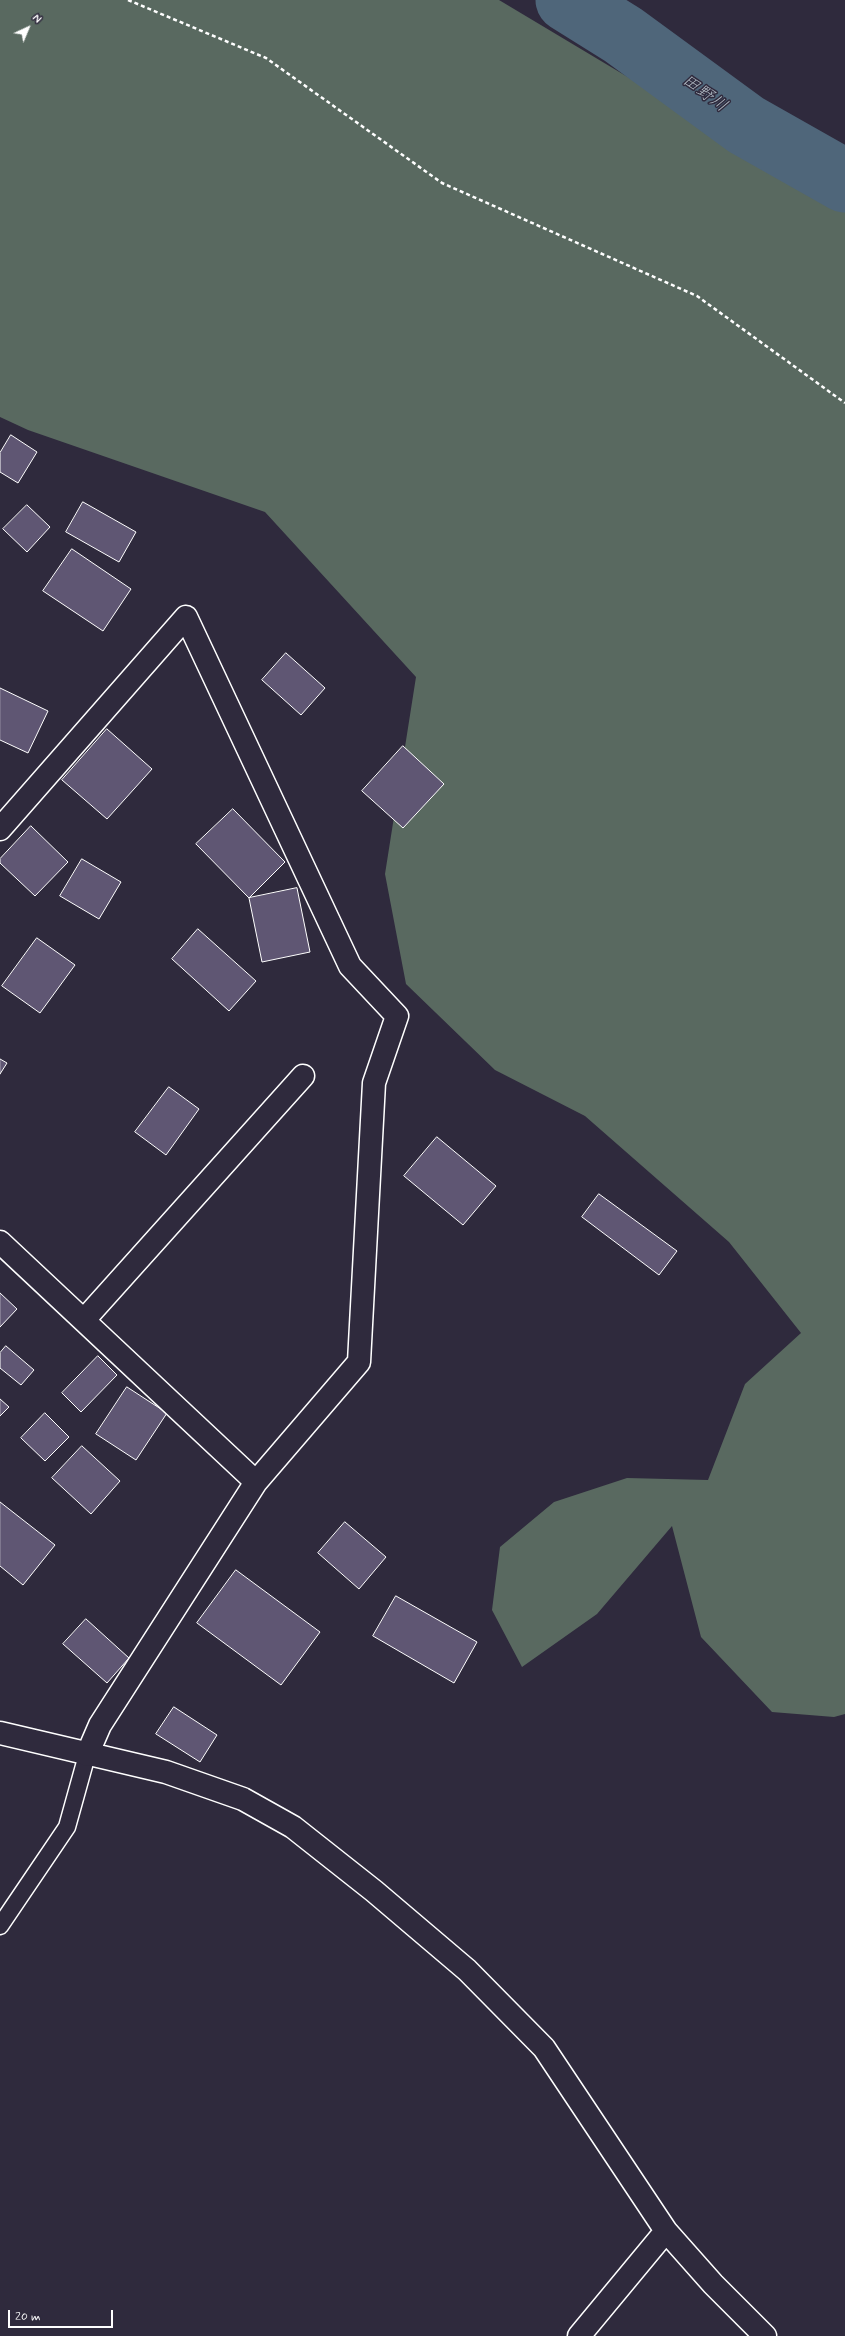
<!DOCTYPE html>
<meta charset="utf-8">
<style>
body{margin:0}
#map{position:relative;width:845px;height:2336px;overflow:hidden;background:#2f2a3d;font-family:Mynerve,sans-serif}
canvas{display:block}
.north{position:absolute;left:8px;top:8px;width:40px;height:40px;-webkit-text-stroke:3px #2f2a3d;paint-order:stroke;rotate:44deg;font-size:11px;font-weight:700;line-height:16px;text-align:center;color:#fff}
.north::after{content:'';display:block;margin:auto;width:14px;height:18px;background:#fff;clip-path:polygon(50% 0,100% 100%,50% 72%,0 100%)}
.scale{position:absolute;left:8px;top:2310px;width:105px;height:18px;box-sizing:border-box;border:2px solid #fff;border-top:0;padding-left:5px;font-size:12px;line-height:14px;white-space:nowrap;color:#fff;-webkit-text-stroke:3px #2f2a3d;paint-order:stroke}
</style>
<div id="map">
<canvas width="845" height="2336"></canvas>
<div class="north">N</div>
<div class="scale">20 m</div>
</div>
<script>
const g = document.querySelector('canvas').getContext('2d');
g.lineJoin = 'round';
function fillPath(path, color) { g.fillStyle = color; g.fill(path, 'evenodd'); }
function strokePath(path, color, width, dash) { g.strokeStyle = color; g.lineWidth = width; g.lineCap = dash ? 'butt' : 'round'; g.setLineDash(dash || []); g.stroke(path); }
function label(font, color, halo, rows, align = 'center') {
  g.font = font + ' Mynerve,"Klee One",sans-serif'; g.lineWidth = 3; g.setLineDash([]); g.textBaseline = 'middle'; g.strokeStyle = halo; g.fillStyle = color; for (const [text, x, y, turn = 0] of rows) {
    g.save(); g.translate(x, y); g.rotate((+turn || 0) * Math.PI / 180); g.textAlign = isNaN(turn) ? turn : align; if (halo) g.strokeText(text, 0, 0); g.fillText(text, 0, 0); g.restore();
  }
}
fillPath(new Path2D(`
 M0,0H499L845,207V1714L834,1717L772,1712L701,1637L672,1526L597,1614L522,1667L492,1610L500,1547L554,1502L627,1478L708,1480L745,1384L801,1333L729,1242L585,1116L495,1070L406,984L385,874L416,677L265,512L28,430L0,417Z`), '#596960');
strokePath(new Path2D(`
 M567,0L623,35L746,125L845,181`), '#4f667a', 63);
const building = new Path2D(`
 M11,435L37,452L18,483L0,472V453Z
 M83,502L136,532L119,562L66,532Z
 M27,505L50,527L27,552L3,529Z
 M72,549L131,589L103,631L43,591Z
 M286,653L325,688L301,715L262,680Z
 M0,688L48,711L28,753L0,740Z
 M107,729L152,769L107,819L62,780Z
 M403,746L444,784L403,828L362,791Z
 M233,809L285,862L249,898L196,844Z
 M31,826L68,862L35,896L0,863V859Z
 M82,859L121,882L99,919L60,896Z
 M297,888L310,952L262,962L249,898Z
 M198,929L256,981L229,1011L172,959Z
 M37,938L75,965L40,1013L2,986Z
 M0,1059L7,1063L0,1074Z
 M169,1087L199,1109L166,1155L135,1132Z
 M437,1137L496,1186L463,1225L404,1176Z
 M599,1194L677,1251L659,1275L582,1217Z
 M0,1293L17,1309L0,1327Z
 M6,1346L34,1370L21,1385L0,1368V1353Z
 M98,1356L117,1375L81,1412L62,1393Z
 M127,1387L167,1413L136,1460L96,1434Z
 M0,1399L9,1407L0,1416Z
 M45,1413L69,1437L45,1461L21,1438Z
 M82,1446L120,1481L91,1514L52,1478Z
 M0,1502L55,1545L23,1585L0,1566Z
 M345,1522L386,1557L359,1589L318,1553Z
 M236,1570L320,1632L281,1685L197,1623Z
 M396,1596L477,1642L454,1683L373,1636Z
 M86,1619L129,1658L107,1683L63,1644Z
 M174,1707L217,1735L200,1762L156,1734Z`);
fillPath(building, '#5f5673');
strokePath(building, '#fff', 1);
const service = new Path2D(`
 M0,1926L67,1827L87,1755`);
const minor = new Path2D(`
 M0,829L186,617L350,966L397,1016L374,1083L359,1362L256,1482
 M0,1242L256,1482L100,1725L87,1755
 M84,1320L303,1076
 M0,1733L166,1772L243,1799L293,1827L374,1891L467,1970L544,2048L666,2231L713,2284L765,2336
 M579,2336L666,2231`);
strokePath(service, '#fff', 19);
strokePath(minor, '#fff', 25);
strokePath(new Path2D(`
 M128,0L266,58L442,183L697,296L845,403`), '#fff', 2.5, [4, 3]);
strokePath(service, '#2f2a3d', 16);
strokePath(minor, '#2f2a3d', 22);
label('italic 17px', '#b0bac3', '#2f2a3d', [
 ["田野川",704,94,36]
]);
</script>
